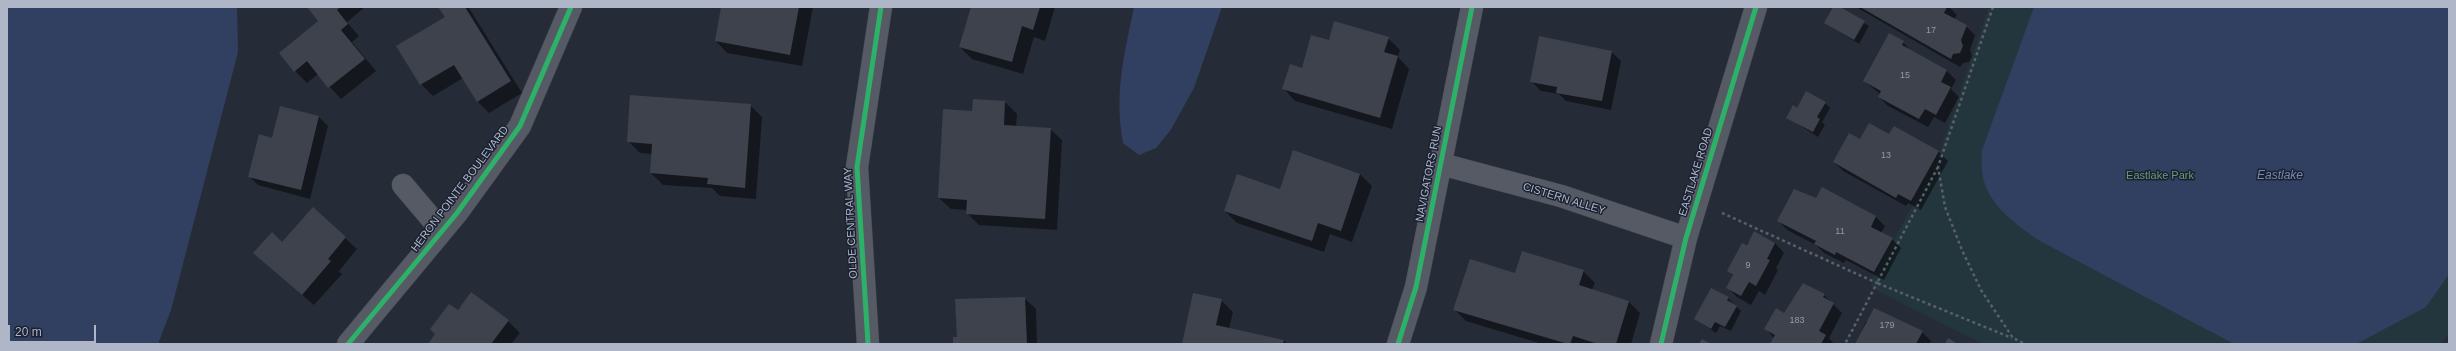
<!DOCTYPE html>
<style>
body{margin:0}
#map{position:relative;width:2456px;height:351px;overflow:hidden;background:#262c37;font-family:Helvetica,sans-serif}
canvas{display:block}
.frame{position:absolute;inset:0;border:8px solid #afb6c8;pointer-events:none}
.scale{position:absolute;left:8px;top:325px;width:88px;height:18px;box-sizing:border-box;border:2px solid #afb6c8;border-top:0;padding-left:5px;font-size:12px;line-height:14px;white-space:nowrap;color:#afb6c8;-webkit-text-stroke:3px #1a2131;paint-order:stroke}
</style>
<div id="map">
<canvas width="2456" height="351"></canvas>
<div class="frame"></div>
<div class="scale">20 m</div>
</div>
<script>
const g = document.querySelector('canvas').getContext('2d');
g.lineJoin = 'round';
function fillPath(path, color) { g.fillStyle = color; g.fill(path, 'evenodd'); }
function strokePath(path, color, width, dash) { g.strokeStyle = color; g.lineWidth = width; g.lineCap = dash ? 'butt' : 'round'; g.setLineDash(dash || []); g.stroke(path); }
function label(font, color, halo, rows, align = 'center') {
  g.font = font + ' Helvetica,sans-serif'; g.lineWidth = 3; g.setLineDash([]); g.textBaseline = 'middle'; g.strokeStyle = halo; g.fillStyle = color; for (const [text, x, y, turn = 0] of rows) {
    g.save(); g.translate(x, y); g.rotate((+turn || 0) * Math.PI / 180); g.textAlign = isNaN(turn) ? turn : align; if (halo) g.strokeText(text, 0, 0); g.fillText(text, 0, 0); g.restore();
  }
}
fillPath(new Path2D(`
 M1989,7H2449V333L2441,344H1983L1878,291L1872,285L1873,277L1935,166Z`), '#23363d');
fillPath(new Path2D(`
 M7,7H237L238,52L171,310L158,344H7Z
 M1134,7H1222L1194,88L1170,131L1156,148L1139,155L1123,143C1114,93 1124,56 1134,7Z
 M2034,7H2449V274L2426,307L2356,344H2234L2040,241C2016,225 1985,203 1982,171C1981,164 1982,157 1982,150Z`), '#314061');
fillPath(new Path2D(`
 M309,7H365L347,22L359,36L352,42L376,71L341,99L318,74L307,83L295,71L320,21Z
 M441,7L469,8L522,93L489,113L478,102L463,78L433,96L421,84L398,46L446,17Z
 M722,7H813L802,66L727,53L716,41Z
 M972,7H1055L1045,41L1034,37L1023,74L972,59L960,47Z
 M1834,7H1838L1869,26L1859,44L1825,23Z
 M1856,7H1949L1957,15L1954,19L1966,26L1975,35L1970,50L1972,56L1969,62L1963,63L1960,67Z
 M1388,38L1400,50L1398,57L1409,69L1392,129L1295,101L1284,89L1329,41Z
 M1903,42L1912,52L1947,71L1956,80L1951,89L1959,97L1945,123L1934,117L1928,127L1888,106L1879,97L1880,94L1864,81Z
 M1612,52L1621,61L1611,110L1566,101L1559,94L1541,91L1531,81Z
 M1005,102L1017,114L1016,127L1050,129L1062,140L1057,230L979,225L967,213V210L951,209L939,198Z
 M1825,103L1830,108L1822,122L1825,125L1818,137L1787,117L1798,109Z
 M750,105L762,117L756,199L720,196L712,188L663,185L651,173L652,154L640,153L628,141Z
 M281,107L319,117L328,126L310,199L258,185L249,176L273,139Z
 M1895,127L1939,152L1948,161L1921,210L1908,203L1906,206L1843,171L1834,162L1860,141L1890,136Z
 M1360,174L1372,186L1352,242L1330,234L1324,252L1237,223L1225,211L1280,190Z
 M1822,189L1876,217L1885,226L1881,233L1892,239L1901,248L1884,280L1846,260L1844,263L1824,253L1816,245L1787,230L1778,220L1817,199Z
 M313,209L357,249L339,271L342,274L314,305L266,264Z
 M1755,232L1775,243L1784,253L1776,268L1778,270L1765,295L1759,291L1751,305L1737,297L1728,288L1733,276L1728,271Z
 M1583,271L1595,283L1592,290L1629,302L1640,313L1631,344H1542L1466,321L1455,310L1515,274Z
 M1804,284L1824,295L1842,313L1829,338L1834,344H1771L1774,338L1766,329L1785,314Z
 M471,294L508,321L520,333L511,344H429Z
 M1024,298L1036,309L1037,344H954L958,338Z
 M1728,298L1741,311L1731,331L1720,326L1716,333L1695,319Z
 M1221,300L1233,312L1229,329L1284,340L1287,344H1183Z
 M1866,321L1922,332L1931,341L1930,344H1856Z`), '#0007');
fillPath(new Path2D(`
 M307,7H340L337,10L348,24L341,30L365,59L328,88L307,61L294,72L279,53L318,21Z
 M438,7H465L511,81L477,102L454,65L420,85L396,46L445,17Z
 M721,7H799L790,55L715,41Z
 M971,7H1040L1033,30L1022,26L1012,62L959,47Z
 M1833,7H1840L1865,21L1854,40L1824,23Z
 M1860,7H1947L1944,13L1967,25L1961,40L1963,46L1960,53L1953,54L1951,59Z
 M1334,21L1389,37L1384,52L1398,56L1380,118L1282,89L1290,64L1302,68L1311,35L1329,40Z
 M1889,33L1904,41L1902,45L1947,70L1941,82L1951,87L1936,115L1925,109L1919,119L1878,97L1881,91L1863,81Z
 M1539,36L1612,51L1602,101L1556,93L1557,87L1530,82Z
 M1806,91L1826,102L1817,117L1820,119L1813,132L1786,118L1793,105L1797,108Z
 M630,95L751,104L745,188L707,184L708,178L650,173L652,144L627,142Z
 M973,99L1005,101L1004,125L1051,128L1045,219L966,214L967,200L938,198L943,109L972,111Z
 M280,106L319,116L301,190L248,177L259,134L272,138Z
 M1869,123L1889,134L1894,126L1939,151L1911,201L1898,194L1896,198L1833,162L1849,133L1860,139Z
 M1293,150L1360,174L1341,231L1318,223L1312,241L1224,211L1237,174L1280,189Z
 M1822,187L1876,216L1871,227L1893,238L1874,272L1836,252L1835,255L1814,244L1816,241L1777,221L1794,189L1816,198Z
 M313,207L346,237L328,259L331,261L302,295L253,253L272,232L282,242Z
 M1754,231L1775,243L1767,259L1770,260L1756,286L1749,282L1741,296L1726,288L1733,275L1727,271L1742,243L1747,245Z
 M1522,251L1584,270L1579,285L1629,301L1616,344H1598L1573,336L1570,344H1568L1453,310L1470,259L1515,273Z
 M1803,283L1825,294L1823,297L1834,303L1819,331L1826,335L1821,344H1770L1775,335L1764,329L1776,308L1784,313Z
 M1711,288L1729,297L1727,300L1737,306L1725,327L1715,322L1711,329L1694,319Z
 M471,292L509,320L491,344H428L435,334L430,329L449,304L458,310Z
 M1193,293L1222,299L1216,325L1284,340L1283,344H1182Z
 M1025,297L1027,344H953V337H957L955,299Z
 M1874,308L1923,331L1916,344H1855Z
 M1948,338L1958,344H1945Z
 M1702,339L1711,344H1699Z`), '#3e424c');
const street = new Path2D(`
 M1441,164L1561,196L1686,238
 M403,185L442,231
 M348,344L457,213L520,126L571,7
 M868,344L857,167L881,7
 M1398,344L1416,287L1472,7
 M1661,344L1686,238L1756,7`);
strokePath(street, '#43474f', 23);
strokePath(new Path2D(`
 M1993,7L1938,167L1945,207L1962,250L1981,290L2013,338L2025,344
 M1938,167L1877,283L2012,338
 M1722,213L1877,283L1845,344`), '#5a5f68', 2.5, [3, 3]);
strokePath(street, '#565a64', 22);
strokePath(new Path2D(`
 M348,344L457,213L520,126L571,7
 M868,344L857,167L881,7
 M1398,344L1416,287L1472,7
 M1661,344L1686,238L1756,7`), '#2db169', 5);
label('9px', '#9399a9', null, [
 ["17",1931,31],
 ["15",1905,76],
 ["13",1886,156],
 ["11",1840,232],
 ["9",1748,266],
 ["183",1797,321],
 ["179",1887,326]
]);
label('11px', '#afb6c8', '#1a2131', [
 ["EASTLAKE ROAD",1696,172,-73],
 ["NAVIGATORS RUN",1429,174,-79],
 ["HERON POINTE BOULEVARD",460,189,-53],
 ["CISTERN ALLEY",1564,199,17],
 ["OLDE CENTRAL WAY",851,223,-93]
]);
label('11px', '#659b77', '#1a2131', [
 ["Eastlake Park",2160,176]
]);
label('italic 12px', '#7489b2', '#1a2131', [
 ["Eastlake",2280,176]
]);
</script>
